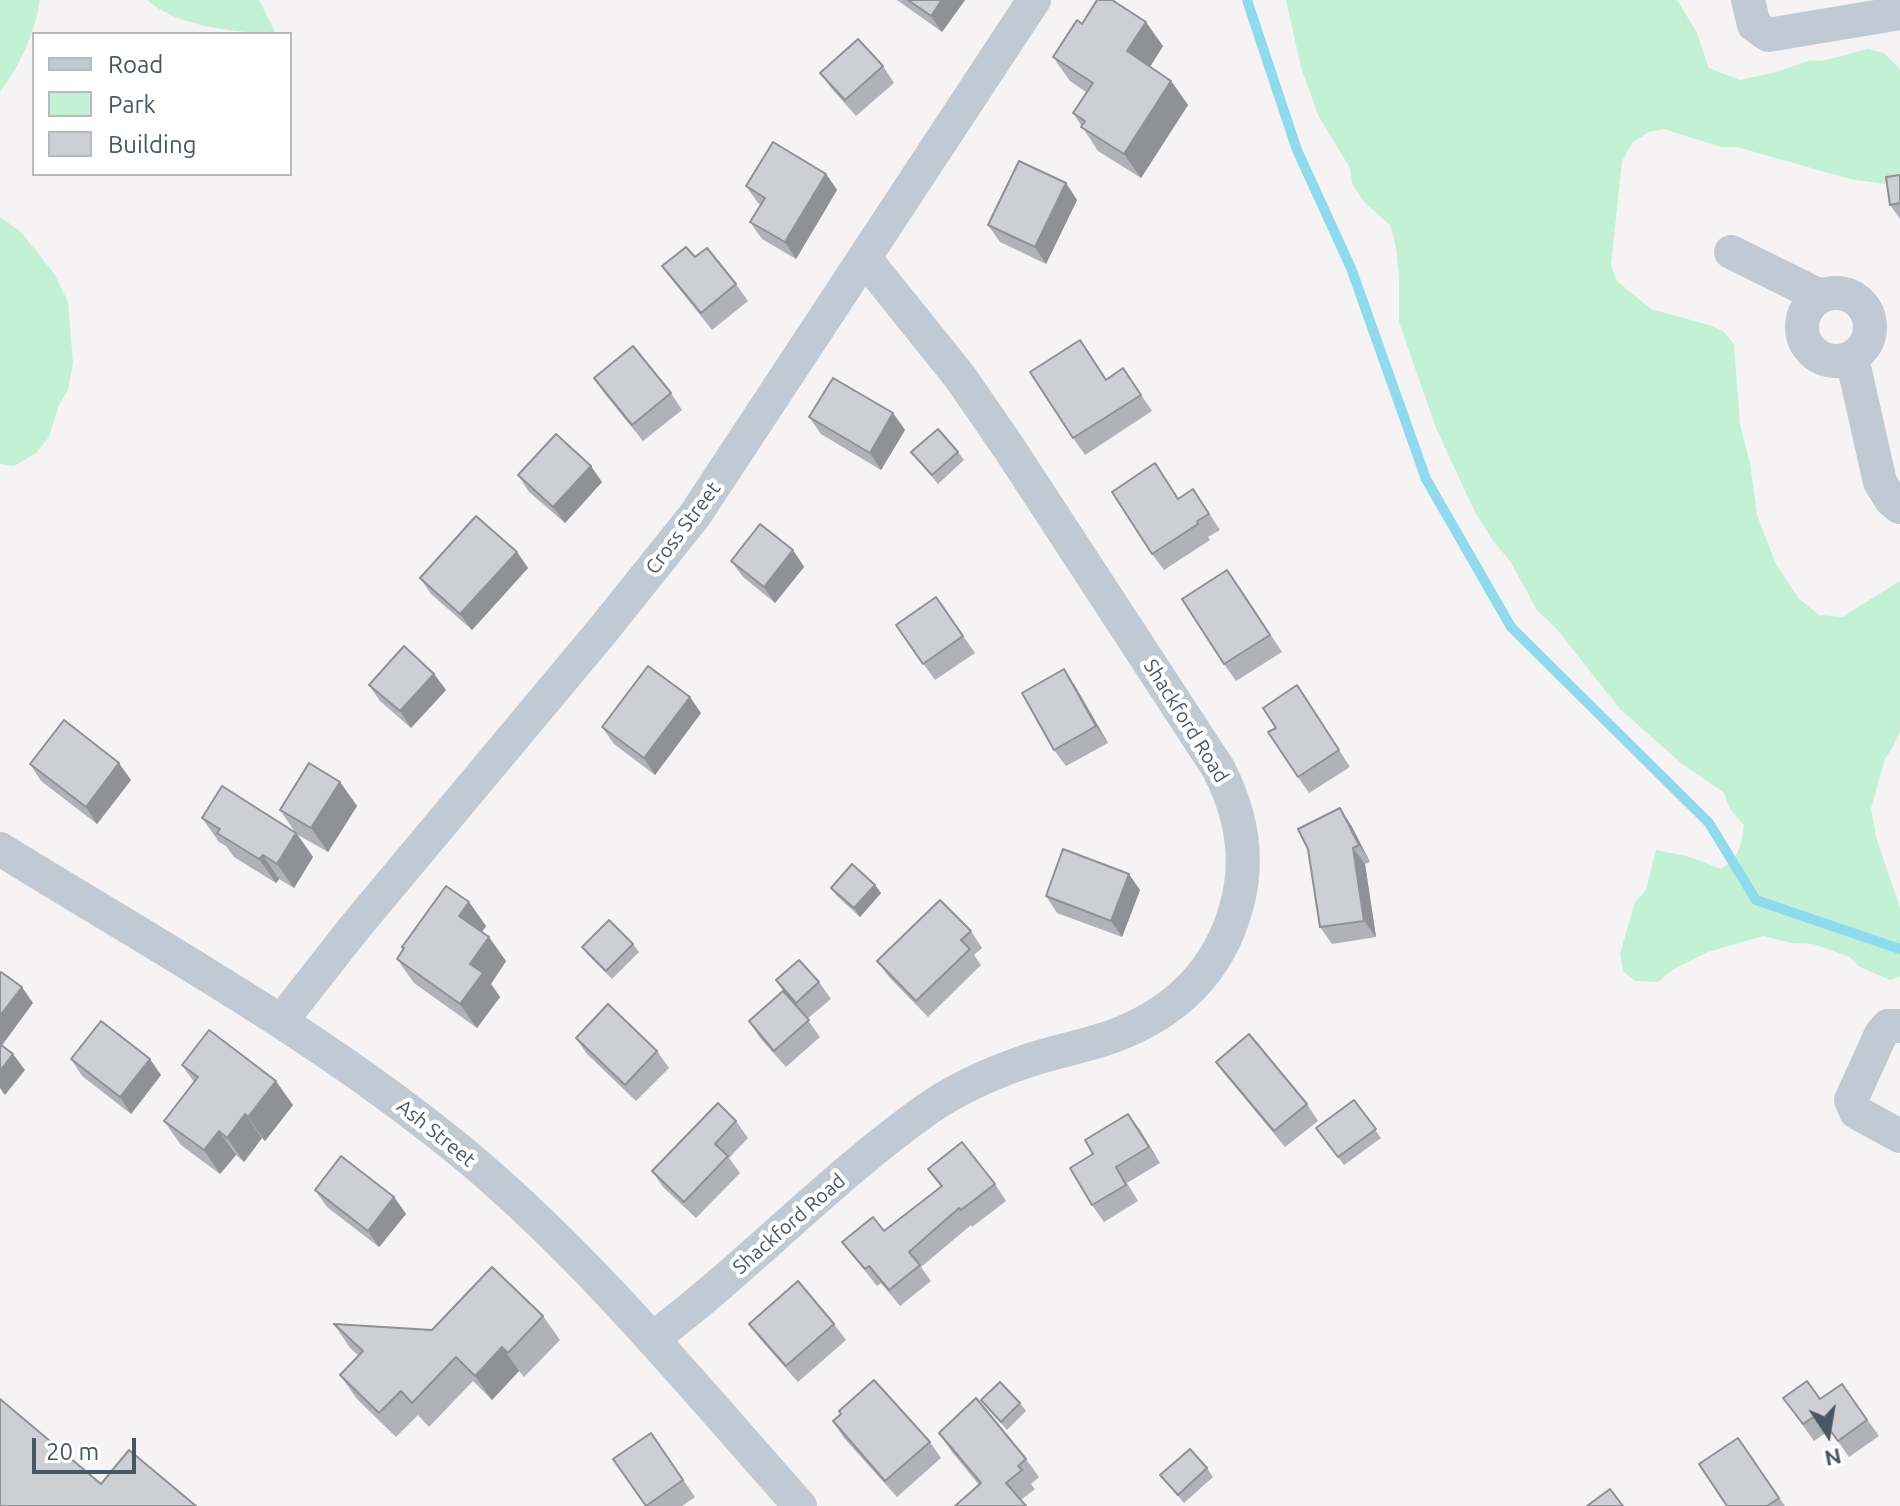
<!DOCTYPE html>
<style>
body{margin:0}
#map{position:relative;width:1900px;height:1506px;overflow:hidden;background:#f5f3f3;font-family:Ubuntu,sans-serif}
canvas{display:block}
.legend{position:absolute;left:32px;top:32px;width:260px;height:144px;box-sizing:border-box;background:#fff;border:2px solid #b7bbc0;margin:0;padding:10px 14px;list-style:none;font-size:24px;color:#4a5661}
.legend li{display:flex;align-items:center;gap:16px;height:40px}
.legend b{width:40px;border:2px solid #b7bbc0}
.north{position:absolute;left:1788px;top:1394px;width:80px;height:80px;-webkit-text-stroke:6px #fff;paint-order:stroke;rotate:168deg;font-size:22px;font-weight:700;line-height:32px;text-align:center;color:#4a5661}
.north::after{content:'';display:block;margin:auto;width:28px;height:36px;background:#4a5661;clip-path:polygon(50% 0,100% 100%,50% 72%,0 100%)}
.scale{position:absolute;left:32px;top:1438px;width:104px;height:36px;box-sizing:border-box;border:4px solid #4a5661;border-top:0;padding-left:10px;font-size:24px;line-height:28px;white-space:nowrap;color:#4a5661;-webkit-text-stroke:6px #fff;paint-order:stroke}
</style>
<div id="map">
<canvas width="1900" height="1506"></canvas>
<ul class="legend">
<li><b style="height:10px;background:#c1cad2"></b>Road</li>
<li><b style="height:22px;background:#c3f1d5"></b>Park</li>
<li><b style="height:22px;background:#cdcfd5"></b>Building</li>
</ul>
<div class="north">N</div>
<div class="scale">20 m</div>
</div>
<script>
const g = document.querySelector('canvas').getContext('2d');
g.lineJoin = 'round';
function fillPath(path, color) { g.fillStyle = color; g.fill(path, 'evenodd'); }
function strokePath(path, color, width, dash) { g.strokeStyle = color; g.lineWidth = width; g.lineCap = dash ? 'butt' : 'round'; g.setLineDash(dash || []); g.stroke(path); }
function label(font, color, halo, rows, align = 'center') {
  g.font = font + ' Ubuntu,sans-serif'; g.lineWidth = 8; g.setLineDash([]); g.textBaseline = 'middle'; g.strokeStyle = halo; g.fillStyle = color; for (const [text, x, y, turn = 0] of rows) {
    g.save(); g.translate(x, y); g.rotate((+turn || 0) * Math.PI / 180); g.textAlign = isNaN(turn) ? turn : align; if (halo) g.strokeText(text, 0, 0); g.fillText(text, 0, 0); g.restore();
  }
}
fillPath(new Path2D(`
 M0,0H40C35,33 20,65 0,92Z
 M147,0H259L276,34C236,32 177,27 147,0Z
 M1286,0H1677L1696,31L1709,68L1740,80L1776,72L1808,61L1827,60L1867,49L1884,53L1900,69V186L1850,179L1737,147H1721L1664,129L1649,132L1633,142L1622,161L1611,265L1617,281L1651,309L1709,325L1723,331L1734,344L1740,425L1750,463L1757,515L1775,562L1798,598L1819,615L1842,617L1900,581V731L1894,745L1885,759L1871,808L1876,837L1900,908V976L1890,980L1858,966L1850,957L1813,944L1791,943L1763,936L1708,952L1674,969L1658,982L1635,981L1623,971L1620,954L1635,902L1646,890L1656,850L1690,857L1721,869C1740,856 1741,847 1744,825L1730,809L1724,793L1681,763L1620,709L1555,627L1537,610L1510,561L1491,538L1474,510L1436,428L1399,322V276L1396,247L1390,225L1364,202L1352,183L1350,168L1318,115L1301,67Z
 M0,217L21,232L55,275L68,302L73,363L68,390L59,405L49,437L36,453L14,466L0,464Z`), '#c3f1d5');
strokePath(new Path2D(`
 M1247,0L1297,150L1351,268L1426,479L1511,627L1709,823L1756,900L1900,949`), '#90daee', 10);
strokePath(new Path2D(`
 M1748,0L1754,25L1768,35L1900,13
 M1731,252L1820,296
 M1802 327a34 34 0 1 1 68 0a34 34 0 1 1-68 0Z
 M1852,358L1880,482L1891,500L1900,507
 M0,849C160,948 325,1038 470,1159C592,1262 694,1387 800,1506
 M282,1020L355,927L603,630L695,515L1034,0
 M1900,1026H1888L1881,1034L1851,1100L1856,1112L1900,1136
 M652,1339C747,1268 829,1179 926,1110C956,1089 989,1074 1024,1062C1052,1052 1082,1047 1111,1037C1174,1014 1218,973 1236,908C1250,860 1241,812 1218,768L1009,448L960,377L866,260`), '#c1cad2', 34);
fillPath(new Path2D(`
 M897,0H965L942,32Z
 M1082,24L1163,46L1150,67L1171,81L1188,105L1141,178L1098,151L1073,113L1086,92L1070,81L1053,57Z
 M883,66L894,83L856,116L832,89L820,73Z
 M826,174L837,190L796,259L762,239L750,222L761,205L758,203L746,186Z
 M1900,175V219L1890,205Z
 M1066,183L1077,200L1046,264L1000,242L988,225Z
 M662,266L736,284L748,301L712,330L674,282Z
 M1080,340L1106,379L1123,368L1152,411L1085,455L1073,438Z
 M594,378L671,393L682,410L643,441L605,394Z
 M893,413L905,430L881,470L821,434L809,417Z
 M911,452H958L964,460L938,484Z
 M518,475L602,482L565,523L529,492Z
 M1193,489L1220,530L1208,537L1210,540L1164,570L1152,554L1179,498Z
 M793,550L804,567L775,603L743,577L731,561Z
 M517,552L528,568L472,630L431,594L420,578Z
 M1239,586L1282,652L1236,681L1224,664Z
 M936,597L975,653L935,680L896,625Z
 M1064,669L1075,686L1108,743L1066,766L1054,750Z
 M434,674L446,690L411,728L380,701L369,685Z
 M1308,702L1350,767L1309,793L1298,777L1276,728Z
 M701,713L655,775L614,744L602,727Z
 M30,764L131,780L97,824L41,781Z
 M340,782L357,806L328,852L298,835L313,857L294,888L279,879L276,883L234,857L226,846L219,842L202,818L295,832L280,810Z
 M1351,825L1370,862L1365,864L1376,937L1332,944L1320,927Z
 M875,885L881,893L860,917L837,896L831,888Z
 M1140,890L1122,937L1057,913L1046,896Z
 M469,902L486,926L482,932L506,961L491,984L500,997L477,1028L414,983L397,959L404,949L402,947Z
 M971,931L982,948L974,955L981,965L928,1017L889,977L877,961Z
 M633,944L639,952L612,979L588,955L582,947Z
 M776,980L819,982L831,999L807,1019L820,1037L786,1067L760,1038L749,1021L783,991Z
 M576,1038L657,1051L669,1068L636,1101L587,1054Z
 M71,1059L161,1075L131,1114L82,1076Z
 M1216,1062L1307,1104L1318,1121L1285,1147L1228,1078Z
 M182,1065L293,1105L265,1141L262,1138L244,1162L236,1155L220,1174L181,1145L164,1121L194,1082Z
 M1354,1100L1381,1138L1344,1165L1316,1128Z
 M1128,1114L1160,1163L1127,1183L1138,1201L1104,1222L1092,1205L1093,1154Z
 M736,1121L748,1138L729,1158L740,1173L696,1218L663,1187L652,1171Z
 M928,1169L995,1184L1006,1201L972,1227L971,1225L921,1267L931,1281L900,1306L881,1283L877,1286L842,1242L884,1231L941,1187Z
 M315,1190L394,1197L406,1214L379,1247L327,1207Z
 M543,1316L560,1340L524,1377L519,1371L492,1400L473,1381L429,1427L418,1415L396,1437L357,1399L340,1375L359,1356L350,1348L334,1324L432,1330Z
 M749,1324H834L846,1340L798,1382L761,1340Z
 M1842,1384L1879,1436L1849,1457L1830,1430L1814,1441L1783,1398L1820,1399Z
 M981,1400L1020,1403L1026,1411L1007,1430Z
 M833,1421L930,1442L941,1458L897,1497L844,1438Z
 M651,1433L695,1497L682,1506H646Z
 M939,1433L1026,1459L1039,1477L1031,1484L1035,1489L1021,1500L979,1485L952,1452Z
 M1738,1438L1785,1506H1727Z
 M1207,1468L1213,1477L1184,1503L1160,1475Z`), '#b0b2b7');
fillPath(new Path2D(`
 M942,0H965L942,32L931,16Z
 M1146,22L1163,46L1144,76L1127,51Z
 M1171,81L1188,105L1141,178L1124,154Z
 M826,174L837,190L796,259L785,242Z
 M1066,183L1077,200L1046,264L1035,247Z
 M893,413L905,430L881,470L870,453Z
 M591,466L602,482L565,523L553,507Z
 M793,550L804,567L775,603L764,587Z
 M517,552L528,568L472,630L460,614Z
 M1064,669L1075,686L1108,743L1096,726Z
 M434,674L446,690L411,728L400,711Z
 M690,697L701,713L655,775L644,758Z
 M119,763L131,780L97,824L86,807Z
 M340,782L357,806L328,852L311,828Z
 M1340,808L1351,825L1370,862L1359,845Z
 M296,833L313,857L294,888L277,864Z
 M1353,848L1365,864L1376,937L1364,921Z
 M263,855L279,879L276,883L259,859Z
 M1129,874L1140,890L1122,937L1111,921Z
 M875,885L881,893L860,917L854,908Z
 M469,902L486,926L476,940L459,916Z
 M489,937L506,961L491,984L500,997L477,1028L460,1004L470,964Z
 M22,987L33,1003L0,1048V1016Z
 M13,1054L25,1070L5,1095L0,1088V1071Z
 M150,1059L161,1075L131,1114L120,1097Z
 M276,1081L293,1105L265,1141L248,1117Z
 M245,1114L262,1138L244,1162L227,1138Z
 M1128,1114L1140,1130L1160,1163L1149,1147Z
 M219,1131L236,1155L220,1174L204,1150Z
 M394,1197L406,1214L379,1247L368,1231Z
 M502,1347L519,1371L492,1400L475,1376Z`), '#909195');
const building = new Path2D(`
 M908,0H942L931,16Z
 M1097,0H1112L1146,22L1127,51L1171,81L1124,154L1081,127L1085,121L1073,113L1093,83L1053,57L1077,20L1082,24Z
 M858,39L883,66L845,100L820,73Z
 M773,142L826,174L785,242L750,222L765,198L746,186Z
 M1019,161L1066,183L1035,247L988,225Z
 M1900,175V203L1890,205L1886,177Z
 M686,247L695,257L707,248L736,284L701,313L662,266Z
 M1080,340L1106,380L1123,368L1141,395L1073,438L1030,372Z
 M633,346L671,393L632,425L594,378Z
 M833,378L893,413L870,453L809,417Z
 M938,429L958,452L932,475L911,452Z
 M556,434L591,466L553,507L518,475Z
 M1155,463L1178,499L1193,489L1209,514L1197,521L1198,524L1152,554L1112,492Z
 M476,516L517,552L460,614L420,578Z
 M760,524L793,550L764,587L731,561Z
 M1227,570L1270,635L1224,664L1182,599Z
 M936,597L963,636L923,664L896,625Z
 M404,646L434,674L400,711L369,685Z
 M648,666L690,697L644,758L602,727Z
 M1064,669L1096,726L1054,750L1022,693Z
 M1297,685L1339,750L1298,777L1268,732L1276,728L1263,708Z
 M64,720L119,763L86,807L30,764Z
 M309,763L340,782L311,828L280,810Z
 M222,786L296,833L277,864L263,855L259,859L217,833L220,829L202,818Z
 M1340,808L1359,845L1353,848L1364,921L1320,927L1308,849L1298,829Z
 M1063,849L1129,874L1111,921L1046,896Z
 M852,864L875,885L854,908L831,888Z
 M446,886L469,902L459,916L489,937L470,964L483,973L460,1004L397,959L404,948L402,947Z
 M940,900L971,931L961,940L970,949L916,1001L877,961Z
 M609,920L633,944L606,971L582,947Z
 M799,960L819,982L796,1003L776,980Z
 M1,972L22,987L0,1016V974Z
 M783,991L809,1020L774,1051L749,1021Z
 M608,1004L657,1051L625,1085L576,1038Z
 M101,1021L150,1059L120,1097L71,1059Z
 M209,1030L276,1081L248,1117L245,1114L227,1138L219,1131L204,1150L164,1121L198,1077L182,1065Z
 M1249,1034L1307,1104L1274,1131L1216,1062Z
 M0,1044L13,1054L0,1071Z
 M1354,1100L1376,1129L1338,1157L1316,1128Z
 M718,1103L736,1121L715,1144L728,1156L684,1202L652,1171Z
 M1128,1114L1149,1147L1116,1167L1126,1185L1092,1205L1070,1168L1093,1154L1085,1140Z
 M962,1142L995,1184L961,1210L959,1208L909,1252L920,1265L889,1290L869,1266L865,1269L842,1242L873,1217L884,1231L942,1186L928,1169Z
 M341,1156L394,1197L368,1231L315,1190Z
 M492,1267L543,1316L508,1353L502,1347L475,1376L456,1357L412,1403L401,1391L379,1413L340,1375L363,1351L334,1324L432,1330Z
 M798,1281L834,1324L786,1366L749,1324Z
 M874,1380L930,1442L885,1481L833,1421L841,1414L839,1411Z
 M1807,1381L1820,1399L1842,1384L1867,1420L1838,1441L1818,1414L1803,1424L1783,1398Z
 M1000,1382L1020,1403L1001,1422L981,1400Z
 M976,1398L1026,1459L1018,1466L1022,1470L1006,1483L1026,1506H955L981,1483L939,1433Z
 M0,1399L101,1484L129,1450L196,1506H0Z
 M651,1433L683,1480L646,1506L613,1459Z
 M1738,1438L1779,1498L1767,1506H1727L1699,1464Z
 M1190,1449L1207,1468L1178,1495L1160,1475Z
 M1610,1489L1623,1506H1587Z`);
fillPath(building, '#cdcfd5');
strokePath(building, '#909195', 2);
label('20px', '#4a5661', '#fff', [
 ["Cross Street",683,528,-53],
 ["Shackford Road",1186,721,58],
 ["Ash Street",436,1133,39],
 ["Shackford Road",789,1224,-41]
]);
</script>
